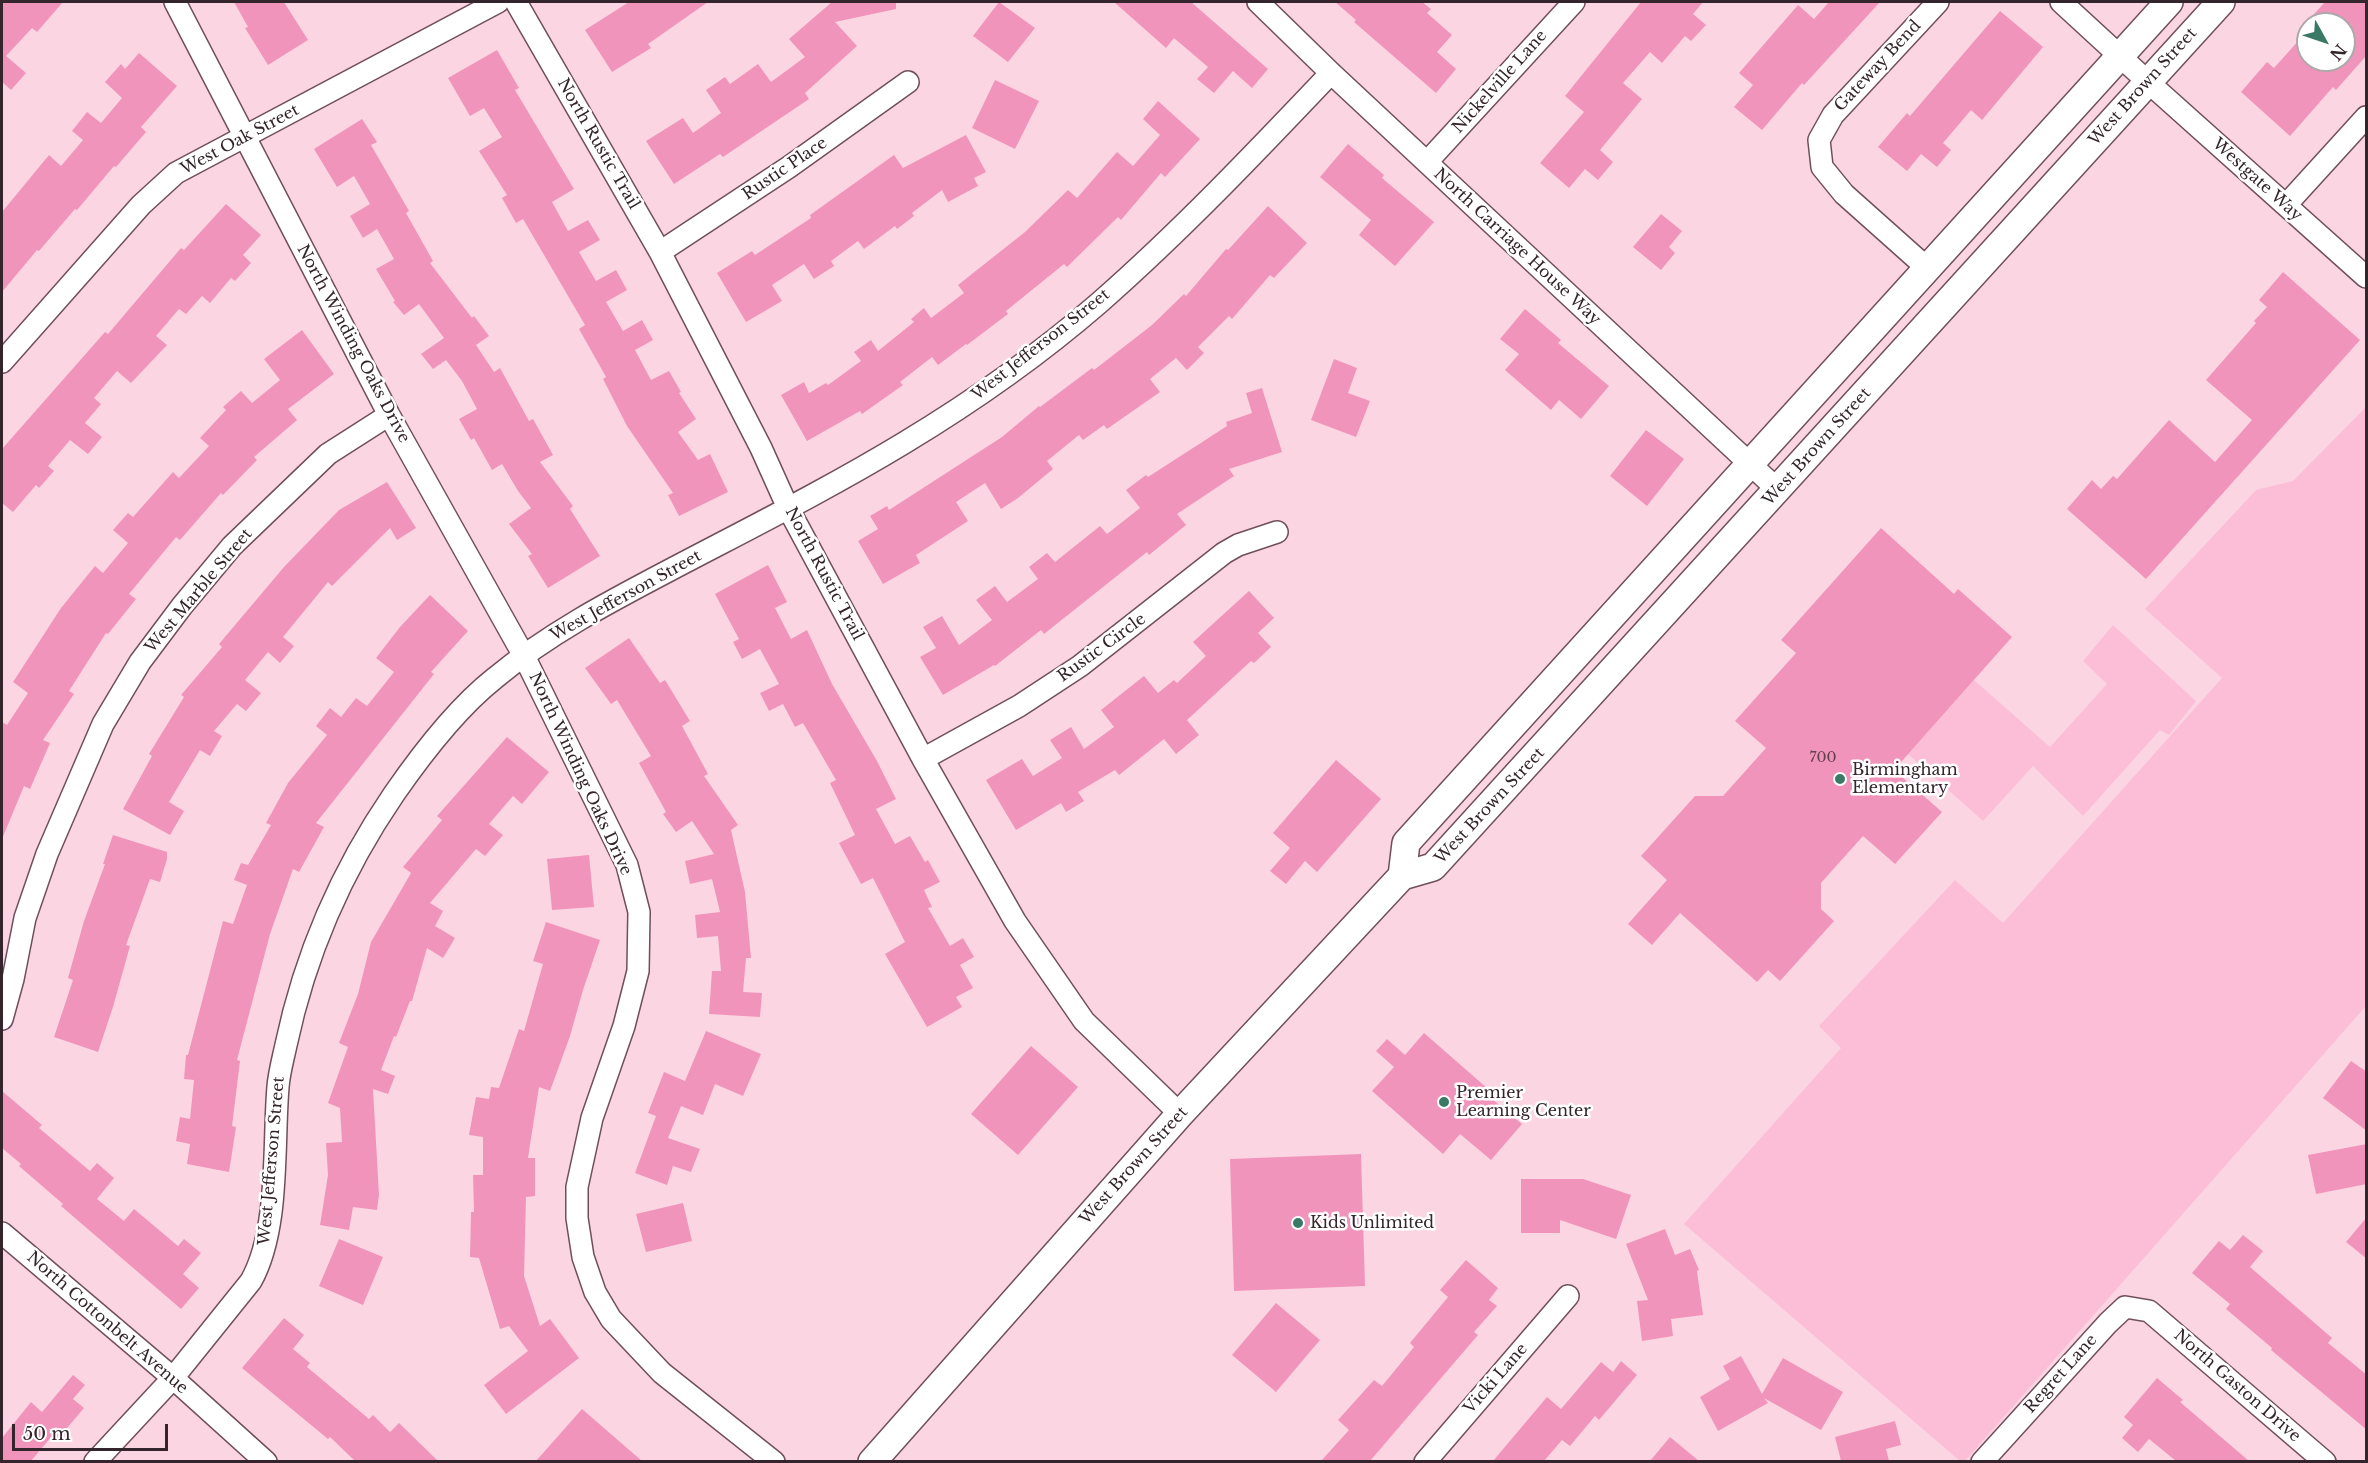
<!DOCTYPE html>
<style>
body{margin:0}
#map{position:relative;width:2368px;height:1463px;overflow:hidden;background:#fcd5e3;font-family:"Libre Baskerville",serif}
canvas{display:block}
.frame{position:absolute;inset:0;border:3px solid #33252b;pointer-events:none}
.north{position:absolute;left:2296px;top:12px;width:60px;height:60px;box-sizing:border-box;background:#fff;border:2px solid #ada8aa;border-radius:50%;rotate:130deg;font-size:16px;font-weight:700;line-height:24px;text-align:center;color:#33252b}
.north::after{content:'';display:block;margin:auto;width:21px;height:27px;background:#3a7966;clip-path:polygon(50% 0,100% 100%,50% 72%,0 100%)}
.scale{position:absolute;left:12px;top:1424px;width:156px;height:27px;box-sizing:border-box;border:3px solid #33252b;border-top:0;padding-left:8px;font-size:18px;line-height:21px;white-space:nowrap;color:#33252b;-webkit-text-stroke:4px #fff;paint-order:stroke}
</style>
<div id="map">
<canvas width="2368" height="1463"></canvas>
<div class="frame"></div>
<div class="north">N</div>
<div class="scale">50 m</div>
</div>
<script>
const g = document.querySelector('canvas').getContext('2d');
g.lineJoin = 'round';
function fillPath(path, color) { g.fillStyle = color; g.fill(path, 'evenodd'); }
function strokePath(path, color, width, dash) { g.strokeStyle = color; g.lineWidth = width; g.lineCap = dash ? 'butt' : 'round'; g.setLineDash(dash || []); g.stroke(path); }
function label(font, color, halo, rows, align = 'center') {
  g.font = font + ' "Libre Baskerville",serif'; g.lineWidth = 5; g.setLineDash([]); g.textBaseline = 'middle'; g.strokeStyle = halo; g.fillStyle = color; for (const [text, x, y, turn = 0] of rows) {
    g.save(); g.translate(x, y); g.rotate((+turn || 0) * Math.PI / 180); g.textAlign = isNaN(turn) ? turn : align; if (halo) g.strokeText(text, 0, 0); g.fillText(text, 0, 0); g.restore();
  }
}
fillPath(new Path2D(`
 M2366,407V1006L1965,1461H1960L1684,1224L1841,1048L1819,1026L1955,880L2003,923L2222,678L2145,609L2256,490L2293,481Z
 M2113,625L2196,701L2169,735L2160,730L2083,816L2033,766L1983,821L1908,754L1974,680L2050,747L2107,684L2083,661Z`), '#fcbed6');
fillPath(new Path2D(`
 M2,2H63L37,32L32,28L6,56L26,73L11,90L2,82Z
 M234,2H284L308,40L268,65L245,28L248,27Z
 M629,2H708L648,44L651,48L612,72L585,30Z
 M832,2H896V9L835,22L857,46L805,93L809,99L723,157L720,154L674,184L646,141L683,118L693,133L721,113L706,90L725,77L730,84L758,64L771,82L805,57L789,39Z
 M999,2L1035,28L1008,62L973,36Z
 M1114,2H1191L1268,69L1252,88L1233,71L1214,93L1197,79L1208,67L1174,38L1166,48Z
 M1335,2H1422L1431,9L1427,13L1452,35L1437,52L1456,69L1436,93L1354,22L1356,20Z
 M1641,2H1703L1693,14L1706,25L1691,41L1685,36L1662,63L1650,52L1623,83L1642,99L1600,150L1613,162L1598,180L1585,169L1569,188L1540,163L1584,112L1565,96Z
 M1829,2H1880L1804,85L1802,83L1762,130L1734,107L1753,85L1739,73L1798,5L1814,19Z
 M2325,2H2367V55L2336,90L2333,87L2290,136L2241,92L2267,62L2274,68L2308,30V60H2344V24H2305Z
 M2000,11L2043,47L1982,120L1971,110L1943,143L1951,150L1937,167L1921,154L1907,171L1878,147L1907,113L1910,116Z
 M497,50L519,88L515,90L574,189L552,202L568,231L588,220L600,240L579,252L596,281L616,270L627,290L606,302L623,331L642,320L653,340L635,350L651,380L669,371L681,392L679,393L696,419L678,432L698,460L710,454L728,492L679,516L668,495L673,493L627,426L603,379L606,377L579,329L585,325L523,219L516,223L502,198L507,195L479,151L502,137L484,108L470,116L448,78Z
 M139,53L177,86L141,127L146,132L116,167L114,166L77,210L75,209L39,251L37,250L2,292V212L49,155L61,166L83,140L72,131L87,112L101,123L122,98L105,82L121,64L125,69Z
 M995,80L1039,101L1015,149L972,128Z
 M1158,101L1200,139L1165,177L1161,173L1121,220L1118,217L1067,267L1064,264L1006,311L1008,314L967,345L966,344L938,365L932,357L900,382L903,385L862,414L860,411L807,441L781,395L804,382L809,393L826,383L828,385L861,361L854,352L871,340L878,351L914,322L911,319L924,308L931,318L964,293L958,285L1025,232L1068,190L1077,198L1117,152L1133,166L1160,135L1143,119Z
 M362,119L377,142L371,145L409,211L406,213L433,261L430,263L472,318L474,316L489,336L476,345L494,372L500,368L529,421L533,419L553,455L540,462L573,506L570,509L600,556L548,588L528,556L532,554L509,524L531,508L518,491L502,464L492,470L474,438L471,440L459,419L477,409L462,381L446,360L433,369L421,354L444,338L419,304L404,315L393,302L395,301L376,269L394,259L377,229L363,238L350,216L370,204L354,176L337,187L314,149Z
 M966,135L986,172L974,178L978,186L948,202L942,190L912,213L914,216L897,229L895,226L864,249L858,241L831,261L834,266L814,279L804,264L772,285L782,301L746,322L717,273L752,251L755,255L811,218L810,215L894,155L903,168Z
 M1348,144L1384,175L1382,178L1434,222L1395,266L1359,235L1371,220L1320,177Z
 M226,204L261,235L243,255L251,263L235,281L231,278L210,303L202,296L186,314L179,309L156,336L167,345L131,383L117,371L94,398L101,404L85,423L102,437L88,454L70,440L48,466L54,471L39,488L36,485L13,512L2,503V449L105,332L108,334L181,248L184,250Z
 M1268,206L1307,243L1274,278L1270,275L1232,319L1229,316L1198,347L1204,353L1187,370L1176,358L1150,379L1160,392L1107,429L1104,425L1083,440L1079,435L1047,461L1053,469L1018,498L1001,509L985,483L956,502L968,521L916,555L920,563L883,584L858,541L878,529L870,516L887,506L889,510L1002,437L1039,406L1040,407L1092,368L1094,370L1152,325L1184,294L1186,296L1226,249L1228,250Z
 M1661,214L1682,231L1669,247L1675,253L1661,270L1633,247Z
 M2283,272L2360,340L2146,579L2067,509L2092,480L2101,489L2113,476L2117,479L2169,420L2215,462L2252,420L2206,380L2256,323L2254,321L2267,307L2259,300Z
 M1525,309L1561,340L1558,343L1609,386L1581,419L1559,400L1551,410L1505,370L1519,354L1500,339Z
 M302,330L334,374L288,409L297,420L254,457L257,460L223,495L221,493L180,540L176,537L129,594L136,599L108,634L106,633L69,691L74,694L43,740L50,743L30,789L24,786L2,839V722L7,725L28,693L13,682L61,608L95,566L103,573L128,543L113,530L128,513L133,517L173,472L179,478L209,446L200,438L226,410L223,407L241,391L252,403L280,380L264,359Z
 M1334,359L1357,368L1348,393L1370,401L1356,437L1311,420Z
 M1262,388L1282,452L1229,469L1234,476L1177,514L1186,525L1149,555L1147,552L1044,634L1041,630L995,666L994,665L943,695L920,657L936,648L923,627L942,616L959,645L992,620L976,600L995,586L1007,602L1038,579L1029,567L1047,553L1055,562L1100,526L1107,534L1140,508L1126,490L1146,475L1148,477L1227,426L1226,422L1252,413L1246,393Z
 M1646,430L1684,459L1647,506L1610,476Z
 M387,482L416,528L397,540L390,528L332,586L328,582L283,637L294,646L280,663L268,652L245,680L261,693L246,711L237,704L214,731L222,736L210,756L200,750L169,802L184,811L170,835L123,809L152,756L149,754L184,697L181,695L222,647L219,644L284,567L339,510Z
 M1881,528L1954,594L1958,589L2012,637L1894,770L1942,812L1895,864L1863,836L1821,883V909L1834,921L1780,981L1768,970L1757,982L1680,913L1652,945L1628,924L1667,880L1641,856L1695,796H1723L1766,748L1735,721L1796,653L1781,640Z
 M768,565L787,602L775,608L791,639L807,630L832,684L877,761L896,799L876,809L895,844L910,836L925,862L928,860L940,882L924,890L932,907L928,908L950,946L963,938L974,957L960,965L973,988L956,997L962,1007L927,1027L885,954L905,942L873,878L861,884L839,843L855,835L830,783L836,780L803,723L795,727L783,704L769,711L760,693L779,684L760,649L742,659L733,642L739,639L715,594Z
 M1249,591L1274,618L1258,633L1271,647L1254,663L1251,661L1187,720L1199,735L1176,754L1164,739L1119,775L1115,770L1078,792L1084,801L1066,812L1061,803L1016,830L986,780L1022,759L1033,776L1062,758L1050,740L1071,727L1084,749L1114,727L1101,710L1144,676L1158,693L1174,680L1177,683L1206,656L1193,642Z
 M430,595L468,631L431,672L434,674L316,823L324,827L299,872L293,869L270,934L237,1060L240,1061L232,1126L236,1127L229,1172L187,1164L190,1144L176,1141L180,1117L190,1119L194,1080L184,1079L186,1055H188L223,921L233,924L247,885L234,880L241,863L248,865L271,825L266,823L288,783L327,735L316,726L330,708L341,717L356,698L367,706L394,672L376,658L400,627Z
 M629,638L660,683L665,680L690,721L682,726L708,774L704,776L738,825L731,830L745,892L751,958H746L743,992L762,993L760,1017L709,1014L712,971H721L718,936L697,938L695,915L720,912L712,879L690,884L685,861L714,854L692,821L676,832L663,814L666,812L639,763L651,756L617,700L611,704L585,668Z
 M507,737L549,772L522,804L513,796L489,824L503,835L485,856L476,849L430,903L443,911L435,926L455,938L443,958L427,948L412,1001H410L396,1037L394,1036L381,1070L395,1076L388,1094L373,1089L379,1195L377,1210L353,1207L349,1230L320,1225L328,1175L326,1143L342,1142L340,1108L328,1103L348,1047L339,1043L358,994L371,942L411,873L403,867L442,820L437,816Z
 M1336,760L1381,799L1317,872L1305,861L1286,884L1270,871L1290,848L1273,833Z
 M113,835L167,852V859L160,882L150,879L126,945L130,946L113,1007L98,1052L54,1037L73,980L68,978L84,921L105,864H103Z
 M589,855L594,907L552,910L547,859Z
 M546,922L600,940L583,990L570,1036L550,1091L539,1087L528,1158H535V1196L526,1197L524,1276L540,1326L550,1319L579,1358L506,1414L484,1385L528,1351L509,1326L500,1329L479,1258L470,1257L471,1212H474L473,1175H483V1137L469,1135L476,1097L489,1099L491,1087L499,1088L519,1029L524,1031L543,964L533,961Z
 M706,1031L761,1054L743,1096L715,1084L703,1115L681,1106L668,1138L700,1149L691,1172L673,1166L667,1185L635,1173L656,1116L648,1113L664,1072L685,1081Z
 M1424,1033L1495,1095L1492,1099L1522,1124L1491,1160L1460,1134L1443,1154L1372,1091L1394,1067L1376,1051L1387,1039L1405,1055Z
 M1031,1046L1078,1087L1018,1155L971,1114Z
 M2351,1061L2367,1072V1131L2323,1098Z
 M2,1091L42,1125L39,1128L90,1171L97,1163L114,1178L97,1199L124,1221L134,1209L178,1246L184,1239L201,1253L183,1274L199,1288L181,1309L61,1206L63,1204L19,1166L21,1164L2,1148Z
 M2367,1144V1184L2316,1194L2308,1155Z
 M1361,1154L1365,1286L1234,1291L1230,1159Z
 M1521,1179H1583L1631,1195L1616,1239L1560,1220V1233H1521Z
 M683,1203L692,1241L646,1252L636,1214Z
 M2367,1217V1259L2346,1242Z
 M1665,1229L1675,1255L1690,1249L1699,1270L1697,1271L1703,1315L1671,1319L1673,1336L1642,1341L1637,1301L1648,1300L1626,1244Z
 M2243,1235L2263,1251L2250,1267L2332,1338L2328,1343L2367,1375V1430L2271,1350L2272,1348L2226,1309L2230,1304L2192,1273L2219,1241L2230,1250Z
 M339,1239L383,1257L363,1305L319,1286Z
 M1466,1260L1498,1288L1489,1300L1497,1306L1474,1332L1478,1335L1370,1461H1321L1349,1430L1338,1420L1374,1380L1382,1386L1414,1347L1410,1343L1448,1297L1440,1290Z
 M1276,1303L1320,1340L1276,1392L1232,1355Z
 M284,1318L304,1335L293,1349L310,1363L307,1367L369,1419L373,1415L390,1432L399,1423L438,1461H355L330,1437L328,1439L242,1368Z
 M1741,1356L1762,1394L1783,1358L1843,1392L1821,1430L1764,1398L1768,1403L1718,1431L1700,1397L1730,1379L1723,1366Z
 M1621,1361L1637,1375L1599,1420L1595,1416L1570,1446L1562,1440L1544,1461H1493L1547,1397L1561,1409L1601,1362L1613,1372Z
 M73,1375L85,1385L73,1399L84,1408L57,1440L52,1436L31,1461H2V1438L31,1402L42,1412Z
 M2157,1378L2183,1400L2180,1402L2249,1461H2176L2149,1439L2138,1452L2122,1438L2133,1425L2124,1417Z
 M582,1409L642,1461H536Z
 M1895,1421L1901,1445L1886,1449L1889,1461H1841L1835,1437Z
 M1670,1437L1699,1461H1650Z`), '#f194bb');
const minor = new Path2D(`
 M175,2L389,415L524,656L627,865L639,912L638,971L624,1026L592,1118L577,1187V1218L583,1257L595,1292L611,1319L662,1373L774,1462
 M516,2L660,252L761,448L788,508L923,759L1015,921L1084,1021L1180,1114
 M1258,2L1331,73L1778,490
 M2061,2L2148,82L2366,277
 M1427,162L1574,2
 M2286,205L2366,117
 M660,252L789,167L908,82
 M1927,268L1844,194L1822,167L1819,140L1833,115L1938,2
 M2,362L141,205L176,173L498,2
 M923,759L1019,706L1080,666L1224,553L1238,545L1277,532
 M2,1019L13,979L25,918L47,854L103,724L140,662L182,606L232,546L328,454L389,415
 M2,1233L173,1378L266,1462
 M95,1462L173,1378L251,1281C280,1229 273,1146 278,1087C279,1073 283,1059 286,1045C305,955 342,870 394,794C421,755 457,708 495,678C548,634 609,602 670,570C748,529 828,489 904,443C972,402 1039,355 1099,303C1181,231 1256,152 1331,73
 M1425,1462L1568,1296
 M1982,1462L2108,1323L2125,1307L2149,1311L2325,1462`);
const major = new Path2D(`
 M1402,876L1406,843L2169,2
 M872,1462L1180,1114L1402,876L1433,867L2221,2`);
strokePath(minor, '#704f5c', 24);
strokePath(major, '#704f5c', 30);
strokePath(minor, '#fff', 21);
strokePath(major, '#fff', 27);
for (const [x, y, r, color] of [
 [1840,779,6,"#3a7966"],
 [1444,1102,6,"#3a7966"],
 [1298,1223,6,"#3a7966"]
]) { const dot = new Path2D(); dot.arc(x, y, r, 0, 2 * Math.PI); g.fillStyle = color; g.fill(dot); strokePath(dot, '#fff', 2); }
label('14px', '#62414f', null, [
 ["700",1823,758]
]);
label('16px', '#33252b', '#fff', [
 ["Gateway Bend",1878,66,-47],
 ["Nickelville Lane",1500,82,-48],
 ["West Brown Street",2143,87,-48],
 ["West Oak Street",240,140,-28],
 ["North Rustic Trail",598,144,60],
 ["Rustic Place",785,169,-34],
 ["Westgate Way",2257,180,42],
 ["North Carriage House Way",1517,247,43],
 ["North Winding Oaks Drive",353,344,62],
 ["West Jefferson Street",1041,345,-38],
 ["West Brown Street",1817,447,-48],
 ["North Rustic Trail",824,574,62],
 ["West Marble Street",199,591,-50],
 ["West Jefferson Street",626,596,-29],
 ["Rustic Circle",1102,648,-36],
 ["North Winding Oaks Drive",580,774,65],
 ["West Brown Street",1490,806,-47],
 ["West Jefferson Street",272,1161,-85],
 ["West Brown Street",1134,1166,-48],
 ["North Cottonbelt Avenue",107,1323,41],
 ["Regret Lane",2061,1374,-48],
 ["Vicki Lane",1496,1379,-49],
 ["North Gaston Drive",2237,1386,41]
]);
label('16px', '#33252b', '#fff', [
 ["Birmingham",1852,770],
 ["Elementary",1852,788],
 ["Premier",1456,1093],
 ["Learning Center",1456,1111],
 ["Kids Unlimited",1310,1223]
], 'left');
</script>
